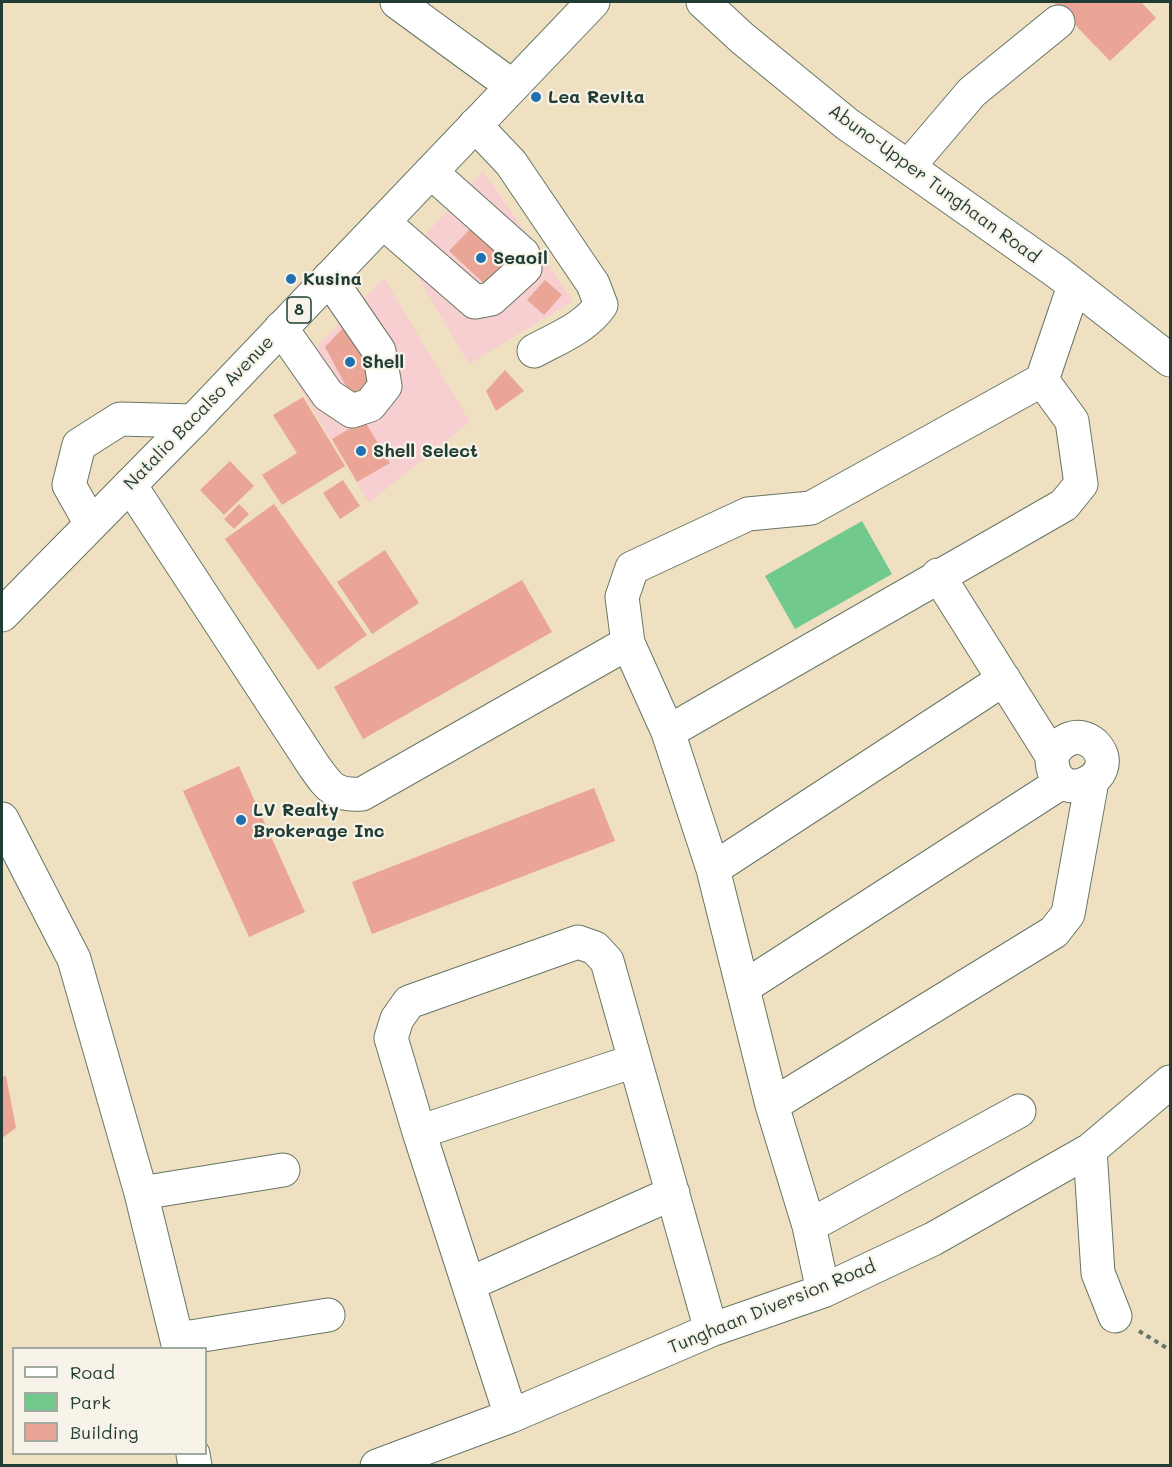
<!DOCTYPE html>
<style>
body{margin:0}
#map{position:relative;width:1172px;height:1467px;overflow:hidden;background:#eee0c0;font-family:Mali,sans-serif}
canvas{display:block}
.frame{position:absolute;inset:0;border:3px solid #1f3d34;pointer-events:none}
.legend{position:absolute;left:12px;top:1347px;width:195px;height:108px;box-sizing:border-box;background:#f7f3e8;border:2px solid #a1aaa0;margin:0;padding:8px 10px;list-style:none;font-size:18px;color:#1f3d34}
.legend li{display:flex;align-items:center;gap:12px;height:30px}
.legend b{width:30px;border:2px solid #a1aaa0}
</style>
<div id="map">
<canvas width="1172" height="1467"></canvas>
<div class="frame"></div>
<ul class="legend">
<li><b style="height:8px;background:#fff"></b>Road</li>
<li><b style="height:16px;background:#72c98d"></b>Park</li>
<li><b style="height:16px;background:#eaa596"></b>Building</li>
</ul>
</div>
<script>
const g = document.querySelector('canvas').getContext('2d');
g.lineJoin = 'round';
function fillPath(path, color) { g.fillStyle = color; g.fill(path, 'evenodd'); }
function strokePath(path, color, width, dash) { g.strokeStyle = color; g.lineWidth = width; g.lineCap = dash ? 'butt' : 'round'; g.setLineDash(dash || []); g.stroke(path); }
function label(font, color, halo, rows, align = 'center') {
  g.font = font + ' Mali,sans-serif'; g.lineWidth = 4.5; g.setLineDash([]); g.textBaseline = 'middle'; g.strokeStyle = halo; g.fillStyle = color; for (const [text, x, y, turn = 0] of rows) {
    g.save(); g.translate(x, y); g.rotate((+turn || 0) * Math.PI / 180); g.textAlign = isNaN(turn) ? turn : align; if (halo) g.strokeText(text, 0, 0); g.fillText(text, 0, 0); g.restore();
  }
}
fillPath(new Path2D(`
 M483,171L573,301L469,364L406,257Z
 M384,278L470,422L369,503L291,373Z`), '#f7cfd0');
fillPath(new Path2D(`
 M862,521L892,574L795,629L765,576Z`), '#72c98d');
fillPath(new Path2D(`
 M1053,2H1141L1156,18L1110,61Z
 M472,227L513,264L490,289L449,251Z
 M545,280L562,295L544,315L527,300Z
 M347,324L375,378L353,399L325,347Z
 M505,370L524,391L496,411L486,391Z
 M303,397L345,466L282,505L262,475L297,453L273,415Z
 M364,420L390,463L357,482L332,439Z
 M230,461L254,486L224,515L200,490Z
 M343,480L360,506L340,519L323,493Z
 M239,504L249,514L234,529L224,519Z
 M274,504L367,635L318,670L225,539Z
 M385,550L419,603L372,634L337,582Z
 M522,580L552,632L363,739L334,687Z
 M239,766L305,912L249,937L183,791Z
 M594,788L615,841L372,934L352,882Z
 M6,1076L16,1128L2,1138V1077Z`), '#eaa596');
const minor = new Path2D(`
 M397,2L512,86
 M703,2L742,38L847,124L1057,272L1170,360
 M475,125L511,163L593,284L601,305C585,328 558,338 534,351
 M908,167L972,92L1058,22
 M383,222L475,302L491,299L525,268L523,254L431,172
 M281,328L328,395L352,411L370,405L385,386L379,351L329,278
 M1042,380L1074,286
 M130,485L314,766C329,787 334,796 362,794L628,643
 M91,524L69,485L79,445L120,419L193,421
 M938,575L1052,756C1051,813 1127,777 1094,744C1078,730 1060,740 1052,756
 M668,732L1064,505L1081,484L1072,421L1042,380L811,508L748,514L632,568L622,597L628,643L668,732L713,869L772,1105L809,1226L823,1291
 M2,819L74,959L141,1193L179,1348
 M713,869L1004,679
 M744,987L1062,782
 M772,1105L1054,932L1068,914L1092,781
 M419,1132L634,1061
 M1090,1150L1098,1273L1115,1316
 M141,1193L283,1170
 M809,1226L1019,1111
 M469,1284L673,1193
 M178,1339L328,1315
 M511,1416L419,1132L391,1038L397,1019L409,1002L578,942L595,948L607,961L711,1330
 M193,1454L195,1466
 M377,1466L511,1416L711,1330L823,1291L933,1239L1090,1150L1170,1082`);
const highway = new Path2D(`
 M2,615L193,421L593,2`);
strokePath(minor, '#677665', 35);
strokePath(highway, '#677665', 35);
strokePath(new Path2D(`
 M1139,1331L1170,1350`), '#677665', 4, [4.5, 4.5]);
strokePath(minor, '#fff', 33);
strokePath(highway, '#fff', 33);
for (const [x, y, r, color] of [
 [536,97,6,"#1f6fb2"],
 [481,258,6,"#1f6fb2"],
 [291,279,6,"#1f6fb2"],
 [350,362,6,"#1f6fb2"],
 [361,451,6,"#1f6fb2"],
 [241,820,6,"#1f6fb2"]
]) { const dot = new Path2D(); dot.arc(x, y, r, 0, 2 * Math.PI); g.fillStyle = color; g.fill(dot); strokePath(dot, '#f7f3e8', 2); }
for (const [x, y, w] of [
 [299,310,24]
]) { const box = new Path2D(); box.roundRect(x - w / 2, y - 13, w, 26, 4.5); g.fillStyle = '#f7f3e8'; g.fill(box); strokePath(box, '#1f3d34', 1.5); }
label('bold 16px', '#1f3d34', null, [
 ["8",299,310]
]);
label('bold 18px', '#1f3d34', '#f7f3e8', [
 ["Lea Revita",548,97],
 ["Seaoil",493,258],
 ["Kusina",303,279],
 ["Shell",362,362],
 ["Shell Select",373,451],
 ["LV Realty",253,810],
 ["Brokerage Inc",253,831]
], 'left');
label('18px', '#1f3d34', '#f7f3e8', [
 ["Abuno-Upper Tunghaan Road",934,184,36],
 ["Natalio Bacalso Avenue",199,413,-46],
 ["Tunghaan Diversion Road",772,1307,-22]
]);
</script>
